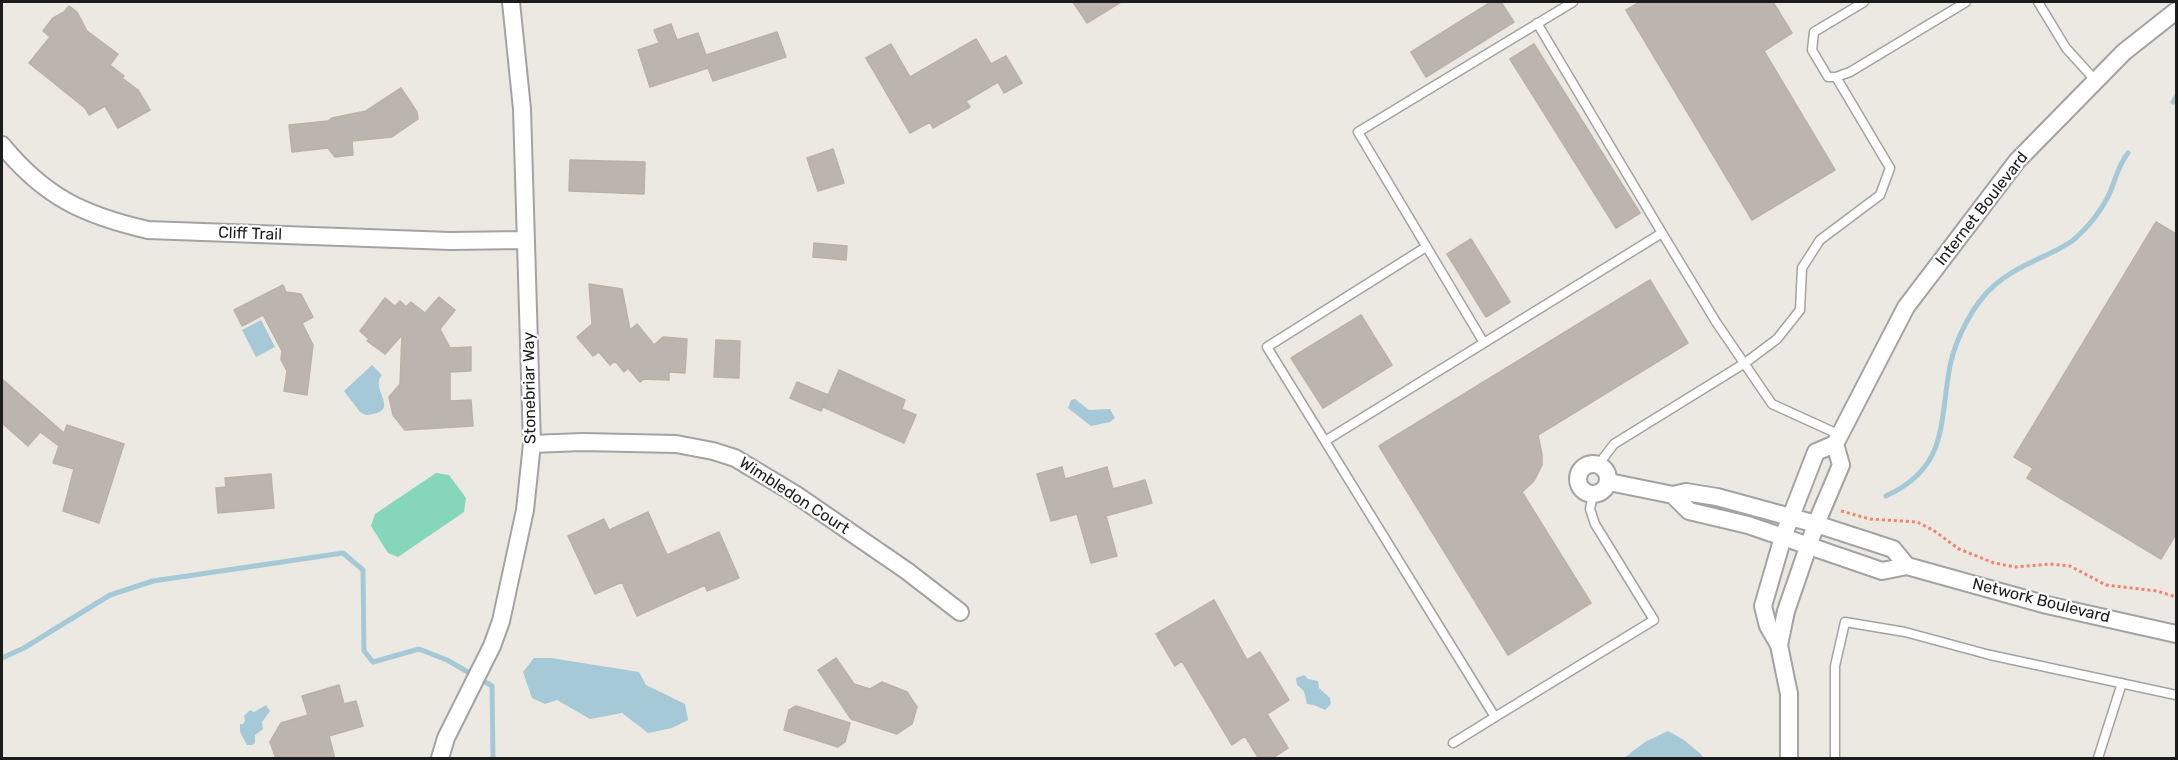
<!DOCTYPE html>
<style>
body{margin:0}
#map{position:relative;width:2178px;height:760px;overflow:hidden;background:#ece9e2;font-family:Rubik,sans-serif}
canvas{display:block}
.frame{position:absolute;inset:0;border:3px solid #1c1c1c;pointer-events:none}
</style>
<div id="map">
<canvas width="2178" height="760"></canvas>
<div class="frame"></div>
</div>
<script>
const g = document.querySelector('canvas').getContext('2d');
g.lineJoin = 'round';
function fillPath(path, color) { g.fillStyle = color; g.fill(path, 'evenodd'); }
function strokePath(path, color, width, dash) { g.strokeStyle = color; g.lineWidth = width; g.lineCap = dash ? 'butt' : 'round'; g.setLineDash(dash || []); g.stroke(path); }
function label(font, color, halo, rows, align = 'center') {
  g.font = font + ' Rubik,sans-serif'; g.lineWidth = 4.5; g.setLineDash([]); g.textBaseline = 'middle'; g.strokeStyle = halo; g.fillStyle = color; for (const [text, x, y, turn = 0] of rows) {
    g.save(); g.translate(x, y); g.rotate((+turn || 0) * Math.PI / 180); g.textAlign = isNaN(turn) ? turn : align; if (halo) g.strokeText(text, 0, 0); g.fillText(text, 0, 0); g.restore();
  }
}
fillPath(new Path2D(`
 M436,473L449,475L466,498L464,512L398,557L388,553L371,526L375,514Z`), '#85d6bb');
fillPath(new Path2D(`
 M261,320L275,347L256,357L242,330Z
 M372,365L382,375C369,390 404,412 366,415L360,412L344,391Z
 M1075,399L1089,410L1110,409L1115,418L1110,422L1091,426L1068,408L1071,400Z
 M534,658H551L639,672L646,685L685,704L688,720L672,728L648,733L622,713L590,719L557,700L545,704L532,698L523,672Z
 M1304,675L1308,679L1318,681L1319,688L1330,698L1331,704L1325,710L1314,705L1307,704L1304,691L1297,685L1296,678Z
 M266,705L270,711L262,722L263,729L255,735V743L252,745H247L240,732V724H243L245,721L244,716L250,710L254,712Z
 M1668,731L1684,740L1702,755L1703,758H1624L1645,742Z`), '#a5c9d7');
strokePath(new Path2D(`
 M2173,102L2176,97
 M1886,496C1949,467 1939,423 1950,366C1953,351 1959,336 1966,323C1983,290 2003,275 2036,260C2048,254 2061,249 2072,241C2088,228 2103,209 2111,190C2116,177 2119,164 2128,153
 M2,658L24,648L110,595L153,581L343,553L363,570L364,651L373,662L419,649L447,660L492,686L493,758`), '#a5c9d7', 5);
const building = new Path2D(`
 M1073,2H1121L1087,23Z
 M1491,2H1501L1514,22L1426,77L1411,52Z
 M1640,2H1773L1792,33L1764,51L1835,170L1752,220L1626,10Z
 M69,6L77,12L87,31L118,54L110,65L124,76L122,78L138,90L150,110L118,128L105,106L89,115L85,108L29,63L50,37L43,31L53,18L64,12Z
 M671,24L677,40L698,33L706,55L777,32L786,57L713,81L708,68L650,87L638,50L659,43L654,30Z
 M976,39L991,64L1006,56L1022,83L1004,93L998,82L966,101L970,107L933,128L930,122L910,133L866,58L891,44L910,77Z
 M1534,44L1640,213L1616,228L1510,59Z
 M401,88L417,112L418,119L392,137L352,141L353,155L335,157L328,148L292,152L289,125L328,121L332,118L366,111Z
 M833,149L844,183L818,191L807,158Z
 M570,160L645,162L644,194L569,191Z
 M2156,222L2176,234V534L2161,559L2027,478L2033,468L2014,457Z
 M1471,239L1510,302L1486,317L1447,254Z
 M814,243L847,246L846,260L813,257Z
 M1650,280L1688,343L1538,435L1542,455V465L1534,481L1522,492L1591,603L1508,655L1379,446Z
 M589,284L622,289L630,330L637,324L654,345L663,337L687,339L685,373L669,372V380L644,379L640,382L628,368L624,372L615,361L610,365L599,352L593,356L577,337L592,324Z
 M283,285L286,292L301,294L313,317L302,323L313,345L307,395L284,391L287,371L281,360L282,351L263,315L242,326L234,310Z
 M439,297L455,310L440,329L450,348L471,347V371L450,372V401L471,400L473,426L405,430L393,415L389,397L400,384L402,335L385,354L367,341L369,339L360,331L385,298L395,306L400,301L406,307L411,302L425,313Z
 M1361,315L1392,365L1323,408L1291,358Z
 M716,340L740,341L739,378L714,377Z
 M839,370L905,400L902,409L916,415L904,443L823,407Z
 M2,379L64,433L67,425L124,444L99,523L63,511L74,469L53,463L59,446L40,432L28,446L2,423Z
 M797,382L828,395L821,411L790,398Z
 M1062,467L1065,479L1107,467L1113,489L1145,480L1152,503L1106,516L1117,556L1091,563L1077,514L1051,521L1037,474Z
 M271,474L274,508L218,513L216,488L226,487L225,478Z
 M648,512L667,555L719,532L739,578L707,591L705,585L637,616L622,582L595,594L568,536L604,519L609,530Z
 M1214,600L1247,660L1260,652L1289,700L1267,714L1288,748L1271,759H1259L1245,736L1232,745L1182,661L1175,666L1156,634Z
 M836,658L854,684L870,689L882,682L907,692L917,707L912,724L897,734L851,719L818,670Z
 M339,685L344,704L356,701L363,726L329,736L335,759H276L270,742L281,723L308,715L302,696Z
 M796,706L850,723L845,742L838,747L784,730L789,710Z`);
fillPath(building, '#bcb5af');
strokePath(building, '#bdb1a5', 1.5);
const lane = new Path2D(`
 M1864,2L1814,32L1812,50L1828,77H1836L1850,72L1966,2
 M2038,2L2066,48L2095,80
 M1537,23L1662,233
 M1426,247L1267,347L1495,717L1654,620L1595,524L1590,509L1593,495
 M1484,343L1358,132L1573,2
 M1325,441L1662,233L1716,322L1772,404L1840,435
 M1598,465L1614,444L1745,363L1777,339L1800,310L1802,268L1820,240L1880,195L1890,168L1836,77
 M1453,743L1495,717
 M1835,758V666L1845,622L1905,632L1990,655L2176,695
 M2098,758L2122,683`);
const street = new Path2D(`
 M2,145C45,197 83,215 148,230L450,241L525,240
 M532,444L582,442L676,444L713,451L735,458L795,494L907,571L960,612
 M1578 479a15 15 0 1 1 30 0a15 15 0 1 1-30 0Z
 M1609,482L1673,495L1686,492L1717,497L1816,524L1893,549L1907,566
 M1673,495L1689,511L1748,525L1882,571L1907,566L2047,605L2176,634
 M1779,645L1786,611L1816,524L1841,465L1835,444
 M440,758L446,738L492,646L501,621L525,510L532,444L522,109L511,2
 M1789,758V694L1779,645L1768,626L1763,606L1783,537L1816,452L1835,444L1906,307L2017,161L2124,52L2176,11`);
strokePath(lane, '#a3a3a3', 11);
strokePath(street, '#a3a3a3', 20);
strokePath(new Path2D(`
 M1841,511L1870,519L1917,522L1933,530L1959,549L1994,563L2016,567L2050,564L2070,566L2106,585L2157,591L2176,597`), '#ef8470', 3, [3, 3]);
strokePath(lane, '#fff', 8);
strokePath(street, '#fff', 16);
label('16px', '#1c1c1c', '#fff', [
 ["Internet Boulevard",1982,209,-52],
 ["Cliff Trail",250,234,2],
 ["Stonebriar Way",530,388,-91],
 ["Wimbledon Court",794,496,33],
 ["Network Boulevard",2041,601,14]
]);
</script>
